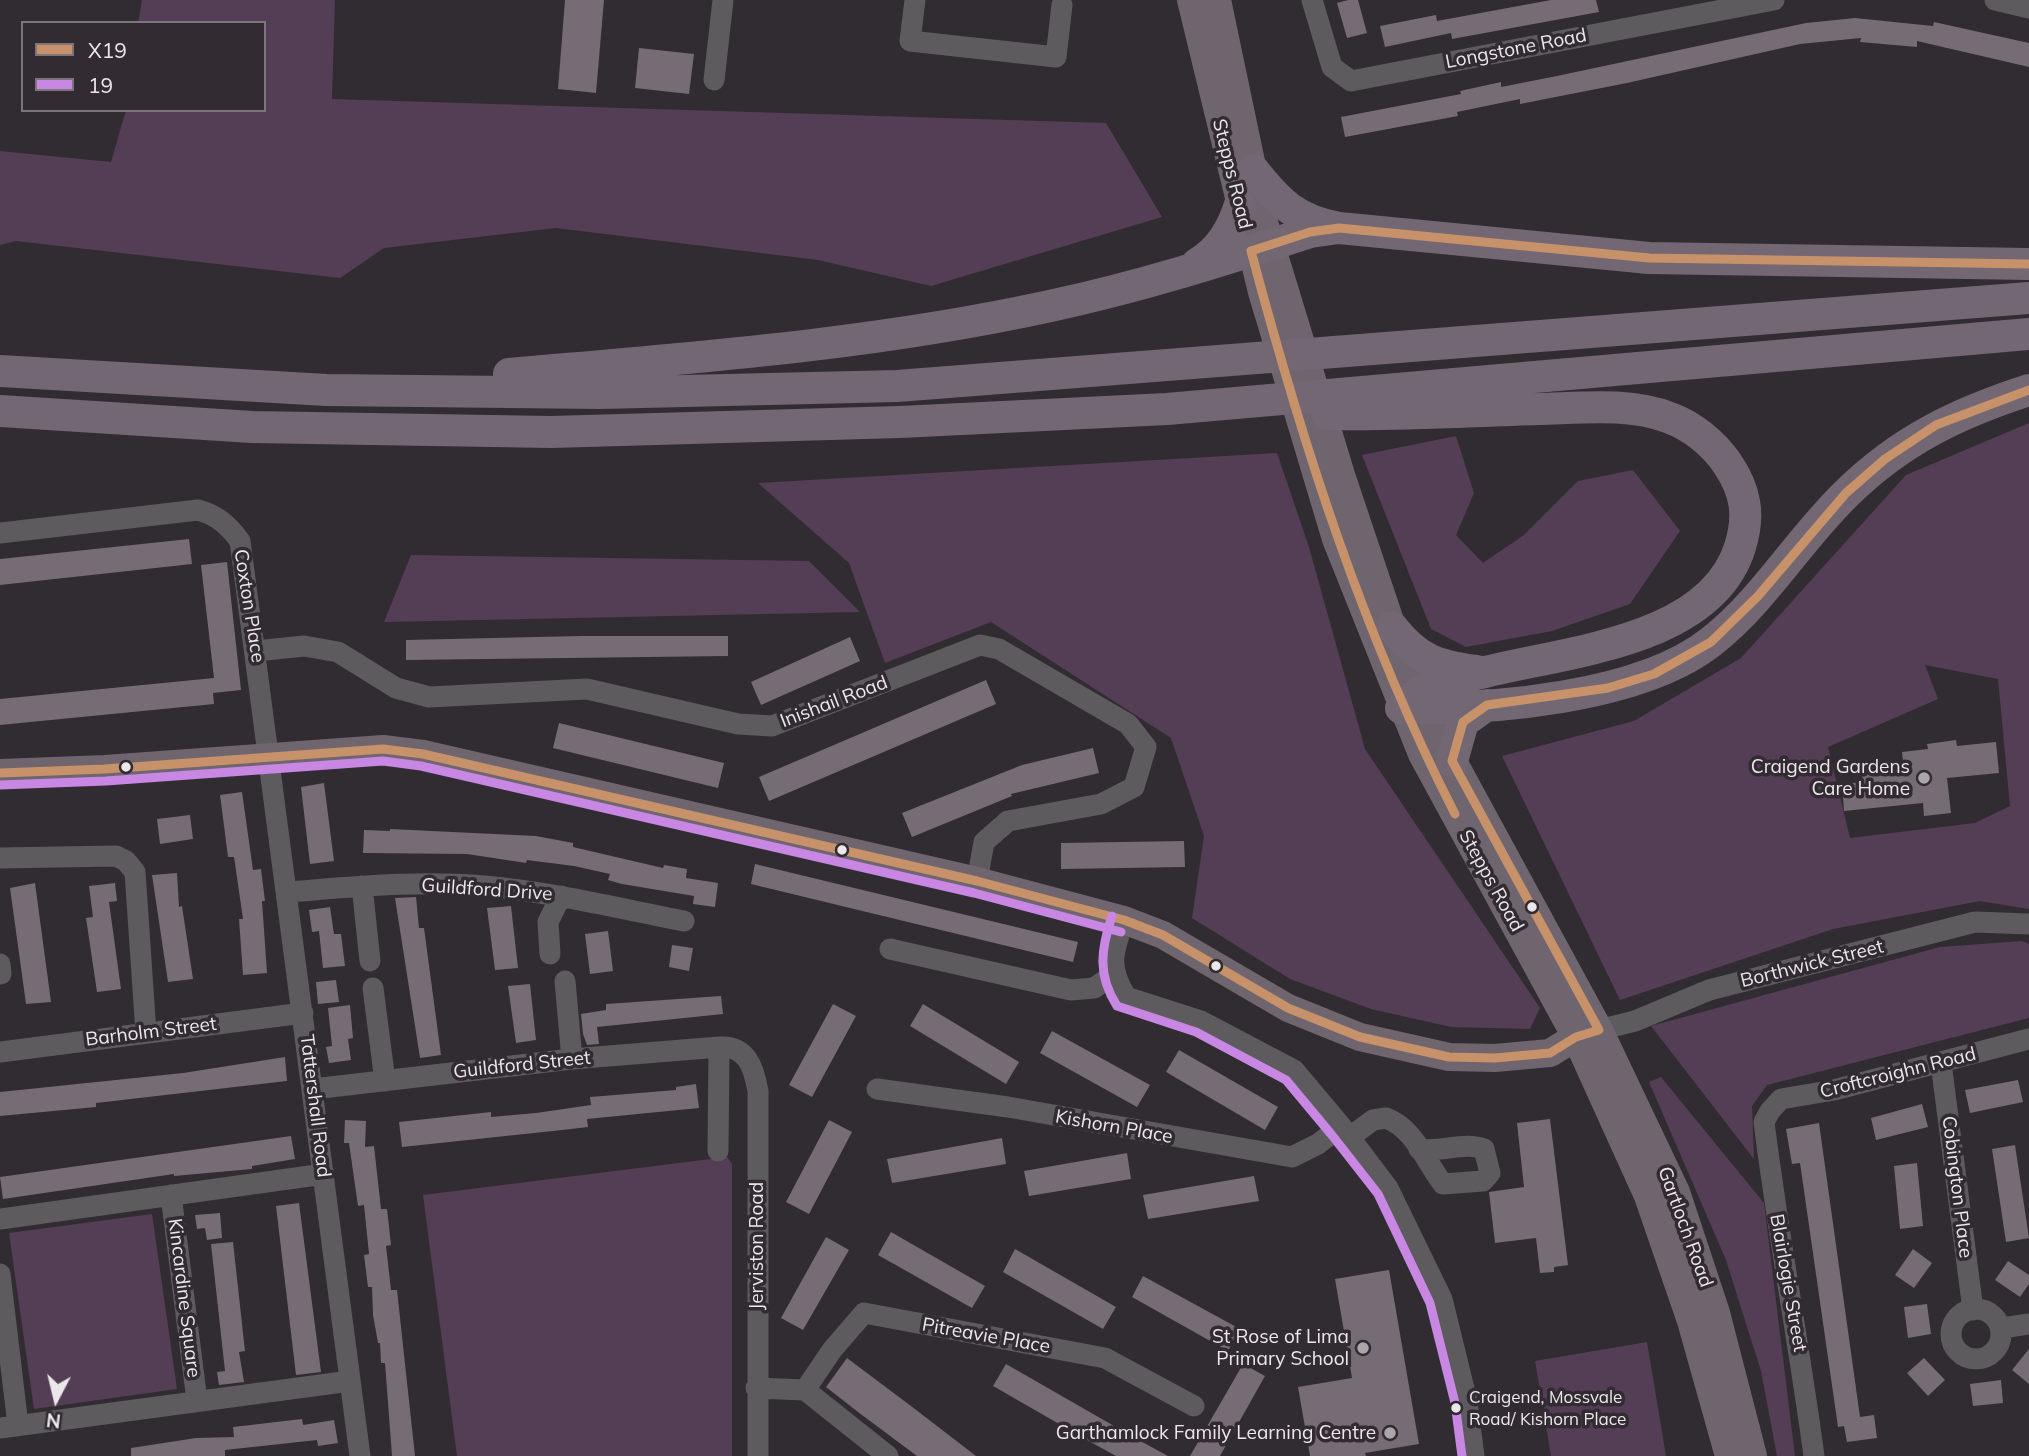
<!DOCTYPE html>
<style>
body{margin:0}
#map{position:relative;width:2029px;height:1456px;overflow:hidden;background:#312c31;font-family:Mulish,sans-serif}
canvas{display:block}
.legend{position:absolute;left:21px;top:21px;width:245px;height:91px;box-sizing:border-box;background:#322b32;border:2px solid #7c767c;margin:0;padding:9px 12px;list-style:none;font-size:21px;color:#ebe7eb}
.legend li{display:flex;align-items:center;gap:14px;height:35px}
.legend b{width:35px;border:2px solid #7c767c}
.north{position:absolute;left:21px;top:1365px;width:70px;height:70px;-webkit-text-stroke:5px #322b32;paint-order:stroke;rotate:187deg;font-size:19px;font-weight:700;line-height:28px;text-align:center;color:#ebe7eb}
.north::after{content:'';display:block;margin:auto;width:24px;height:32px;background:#ebe7eb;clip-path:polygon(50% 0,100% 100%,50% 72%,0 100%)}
</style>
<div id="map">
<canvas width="2029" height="1456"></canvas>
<ul class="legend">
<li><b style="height:9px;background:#c7916a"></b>X19</li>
<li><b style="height:9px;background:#c787e3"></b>19</li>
</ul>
<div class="north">N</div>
</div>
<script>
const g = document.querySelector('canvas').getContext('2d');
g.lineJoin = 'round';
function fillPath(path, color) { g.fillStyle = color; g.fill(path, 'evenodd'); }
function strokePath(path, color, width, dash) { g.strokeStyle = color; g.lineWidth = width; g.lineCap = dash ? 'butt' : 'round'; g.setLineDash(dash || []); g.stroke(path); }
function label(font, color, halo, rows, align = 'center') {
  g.font = font + ' Mulish,sans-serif'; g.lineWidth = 7; g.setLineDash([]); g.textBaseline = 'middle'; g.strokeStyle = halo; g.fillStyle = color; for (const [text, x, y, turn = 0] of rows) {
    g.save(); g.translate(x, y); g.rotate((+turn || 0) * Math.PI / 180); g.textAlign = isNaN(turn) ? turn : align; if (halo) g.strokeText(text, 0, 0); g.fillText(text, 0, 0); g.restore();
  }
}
fillPath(new Path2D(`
 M142,0H335L332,99L1106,123L1162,217L931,286L818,260L556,228L384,248L340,278L16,241L0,245V151L111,162L126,110H264V23H138Z
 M2029,423V909L1980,901L1833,929L1620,1000L1502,756L1634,721L1741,658L1906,475ZM1925,665L1998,679L2010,806L1975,823L1850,838L1828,747L1938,699Z
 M1456,436L1474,493L1456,535L1483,563L1524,535L1578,481L1633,470L1680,531L1630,604L1552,631L1466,647L1431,629L1362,455Z
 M1277,453L1309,547L1365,749L1540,1008L1530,1029L1451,1027L1371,1009L1290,979L1192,918L1204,836L1171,738L991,622L885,663L849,563L758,483Z
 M411,555L809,561L860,612L384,622Z
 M2022,941L2029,944V1018L1767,1085L1752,1106L1754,1159L1651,1026L1940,947Z
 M1661,1077L1764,1203L1795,1456H1777L1761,1371L1726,1260L1649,1082Z
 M727,1157L732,1164V1456H457L423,1195Z
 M152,1214L177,1389L34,1409L9,1233Z
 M1647,1342L1666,1456H1551L1535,1361Z`), '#543e55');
fillPath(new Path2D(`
 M565,0H604L596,93L558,89Z
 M1348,0H1358L1367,33L1347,38L1337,3Z
 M1551,0H1596L1599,12L1452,39L1451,33L1385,47L1380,26L1436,15L1437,21Z
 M1855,18L1933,26L1934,22L2029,43V67L1917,41V47L1860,42L1861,38L1800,44L1627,83L1520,104V99L1457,112L1458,116L1345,137L1341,117L1461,94L1460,91L1501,82V87L1557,76L1806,23Z
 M639,48L694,54L689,94L635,88Z
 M189,539L192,564L0,585V559Z
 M227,562L241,690L213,693L214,704L0,725V699L214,678L201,565Z
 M581,636H728V656L406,660V640Z
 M850,637L860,661L761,705L751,682Z
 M986,680L996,704L769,801L759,777Z
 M559,723L724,763L718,788L553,748Z
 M1956,740L1957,746L1996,742L1999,773L1947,778L1951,813L1924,816L1923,803L1844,811L1842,784L1863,782L1862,774L1904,770L1902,752L1928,749L1927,744Z
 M1093,748L1099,773L1011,794L1012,796L912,837L902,813L1022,765Z
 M324,783L334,861L310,864L301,787Z
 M242,792L253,870L261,869L265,901H262L267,973L243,975L239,919H243L234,857H228L220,795Z
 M190,815L193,839L160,844L157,819Z
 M390,829L536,836L573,843V847L663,868L664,865L687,869L686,878L718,883L715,907L693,904L694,896L622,884L608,880L610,874L574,866L527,860L526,863L467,854L363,853L364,830L390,831Z
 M1184,841L1185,867L1061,869V843Z
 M755,864L1078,942L1073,962L751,884Z
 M177,873L179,907L182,906L193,979L168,982L152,875Z
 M35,883L51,1002L26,1004L10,888Z
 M115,883L117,901L109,902L121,989L97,992L86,918L93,917L89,886Z
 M416,897L419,928H424L441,1055L420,1058L395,898Z
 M511,906L518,968L495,970L487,908Z
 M330,907L334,934H341L345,966L323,968L319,931L312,932L309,910Z
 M608,931L613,971L590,974L585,934Z
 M672,945L693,948L689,971L669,967Z
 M336,980L339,1002L318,1004L316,982Z
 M530,984L536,1040L516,1043L508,986Z
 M721,996L723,1014L597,1027L599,1044L587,1045L583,1034L581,1014L606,1010V1004Z
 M833,1004L856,1016L812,1097L789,1085Z
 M923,1004L1019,1062L1006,1084L910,1026Z
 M350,1005L353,1038L348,1039L351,1060L329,1063L326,1047L332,1046L328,1008Z
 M1052,1031L1150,1085L1137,1107L1040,1053Z
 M1179,1050L1278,1107L1265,1130L1166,1072Z
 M285,1057L287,1081L96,1103V1107L0,1116V1092L183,1073Z
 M2018,1080L2023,1102L1970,1113L1965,1090Z
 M696,1084L699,1108L587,1119L588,1127L553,1131L402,1147L399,1122L491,1112V1117L536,1113L591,1105L590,1097L676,1090V1087Z
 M1922,1104L1928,1127L1876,1140L1871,1118Z
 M1550,1119L1568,1265L1554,1267V1272L1540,1273L1536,1238L1495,1243L1489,1192L1524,1187L1517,1123Z
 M345,1120L366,1121L365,1147L374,1146L381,1209H387L391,1245L386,1246L391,1290H397L415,1456H392L385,1363H381L380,1343H378L373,1315L372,1287H368L364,1255L369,1254L364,1205L358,1206L349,1143H344Z
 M829,1120L852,1132L809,1214L786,1202Z
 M1819,1123L1860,1417L1874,1415L1877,1438L1847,1442L1844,1426L1838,1427L1800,1163L1792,1164L1786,1129Z
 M291,1136L295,1159L252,1166V1169L174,1176V1174L3,1199L0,1177Z
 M1002,1138L1006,1164L892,1183L887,1159Z
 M2015,1145L2029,1238L2006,1242L1992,1149Z
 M1127,1153L1131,1179L1029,1196L1024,1171Z
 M1917,1163L1923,1226L1900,1229L1894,1166Z
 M1254,1176L1259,1201L1148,1219L1143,1195Z
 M299,1203L321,1372L296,1375L276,1206Z
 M220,1213L222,1238L207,1240L205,1228L197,1229L195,1215Z
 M891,1232L985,1286L972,1308L878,1255Z
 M826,1237L849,1250L803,1330L781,1318Z
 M233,1242L245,1351L239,1352L244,1382L219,1385L217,1372L225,1371L211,1244Z
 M1015,1249L1116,1307L1103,1329L1003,1272Z
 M1913,1249L1932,1263L1914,1288L1895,1275Z
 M2008,1261L2029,1275V1284L2020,1297L1995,1280Z
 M1389,1270L1419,1444L1365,1453L1366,1456H1310L1298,1387L1352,1378L1335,1279Z
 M1143,1276L1240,1329L1228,1351L1132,1297Z
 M1927,1304L1931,1334L1908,1338L1904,1307Z
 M2029,1349V1384L2012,1370Z
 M847,1358L911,1406L976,1456H917L858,1412L826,1387Z
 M1924,1358L1945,1380L1928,1396L1907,1373Z
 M1006,1364L1135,1438L1168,1456H1116L1087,1440L993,1386Z
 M1243,1364L1265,1376L1220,1456H1190Z
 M2001,1380L2003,1403L1973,1406L1970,1384Z
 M302,1419L303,1425L334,1420L338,1443L318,1446L317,1440L262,1446L225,1450V1456H131V1448L196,1438L234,1437L233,1427Z`), '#756c75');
strokePath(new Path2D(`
 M915,0L910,41L1056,57L1062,5
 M1312,0L1332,67L1351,81L1774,0
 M1995,0L2029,8
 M714,80L723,0
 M0,533L198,510C217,515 228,525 240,541L360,1456
 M256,651L304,646L338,652L396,688L429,697L587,689L738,724L772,726L980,645L999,649L1128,724L1146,747L1134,787L1101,804L1008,821L984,842L977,881
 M0,858L116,856L126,861L135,872L146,1033
 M362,886L370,961
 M287,892C353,887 419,880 484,886C552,892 617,908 684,921
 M1124,920C1113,953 1107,965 1126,997L1201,1021L1294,1070L1341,1126L1388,1188L1442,1299L1467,1401L1474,1456
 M890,949L1071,990L1094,988L1113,975
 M550,954L548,922L561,896
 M0,964L1,974
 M565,981L572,1059
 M373,988L385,1081
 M1599,1030L1635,1021L1709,990L1975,922L2029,924
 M0,1052L303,1013
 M1941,1063L1973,1310
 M313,1089L572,1059L719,1047C747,1045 754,1068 758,1091V1456
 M877,1089L1008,1107L1292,1157L1318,1144L1341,1126
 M1350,1137L1373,1120L1386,1118C1414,1128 1426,1162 1443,1184L1483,1181L1490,1173L1484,1149C1465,1141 1440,1153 1419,1149
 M718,1151L719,1047
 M171,1195L197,1401
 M0,1219L324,1174
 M0,1274L18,1425
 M1951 1334a25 25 0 1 1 50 0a25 25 0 1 1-50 0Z
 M2002,1328L2029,1324
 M756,1388L805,1390L888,1456
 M805,1390L832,1350L864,1313L1105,1358L1194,1406
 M0,1428L350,1381
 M1814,1456C1799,1344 1778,1234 1764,1122L1770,1111L1781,1099L1834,1090L2029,1039`), '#5d5b5d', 21);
strokePath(new Path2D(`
 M1191,0L1262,292L1336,539L1422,754L1576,1037L1648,1196L1691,1321L1729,1456
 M1217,0L1263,219L1342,478L1392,627L1424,708L1599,1030L1676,1192L1716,1313L1753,1456
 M0,773L105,769L383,749L423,754L977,881L1124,920L1163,935L1288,1008L1360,1037L1449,1057L1495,1058L1550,1053L1576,1037L1599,1030`), '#6f656f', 28);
strokePath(new Path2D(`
 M1253,170C1279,203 1296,220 1339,228L1649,258L2029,264
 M1197,264C1220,250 1232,230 1240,205
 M0,371L326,390L600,393L897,386L2029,298
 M509,374C690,358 872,345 1050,306C1139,287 1224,260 1310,232L1339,228
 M0,411L252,427L551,432L900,422L1167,409L2029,334
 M1327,414C1397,416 1468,411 1539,409C1580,408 1630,402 1670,418C1692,426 1713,443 1727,463C1746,491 1750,515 1740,547C1709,647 1551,652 1466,677C1439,685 1421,687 1401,708
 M1392,627C1417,659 1436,666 1476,671
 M1401,708C1490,710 1641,698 1712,641C1765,599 1799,539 1847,493C1901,440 1958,413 2029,390
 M1452,761L1463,722L1487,705`), '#726773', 32);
strokePath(new Path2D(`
 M0,773L105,769L383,749L423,754L977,881L1124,920L1163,935L1288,1008L1360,1037L1449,1057L1495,1058L1550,1053L1576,1037L1599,1030L1452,761L1463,722L1487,705L1608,688L1654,674L1711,642L1758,596L1846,493L1885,459L1936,425L2029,390
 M1455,814C1363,634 1303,446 1251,251L1310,232L1339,228L1649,258L2029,264`), '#c7916a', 9);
strokePath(new Path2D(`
 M0,785L106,781L383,761L421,766L974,893L1121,932
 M1112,916C1101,949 1097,975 1117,1006L1196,1032L1286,1080L1331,1134L1378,1194L1430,1303L1455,1403L1462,1456`), '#c787e3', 9);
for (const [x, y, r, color] of [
 [126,767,6,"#ebe7eb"],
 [1924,778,7,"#aaa6aa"],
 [842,850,6,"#ebe7eb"],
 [1532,907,6,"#ebe7eb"],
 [1216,966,6,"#ebe7eb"],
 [1363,1348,7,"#aaa6aa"],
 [1456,1408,6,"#ebe7eb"],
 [1390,1433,7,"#aaa6aa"]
]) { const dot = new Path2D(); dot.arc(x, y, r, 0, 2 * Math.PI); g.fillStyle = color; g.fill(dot); strokePath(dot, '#322b32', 2.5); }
label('17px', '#ebe7eb', '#322b32', [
 ["Craigend, Mossvale",1469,1398],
 ["Road/ Kishorn Place",1469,1420]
], 'left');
label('19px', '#ebe7eb', '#322b32', [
 ["Longstone Road",1516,49,-11],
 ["Stepps Road",1232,174,76],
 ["Coxton Place",249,606,81],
 ["Inishail Road",834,702,-21],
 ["Stepps Road",1491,881,61],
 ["Guildford Drive",487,890,4],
 ["Borthwick Street",1812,964,-14],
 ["Barholm Street",151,1032,-7],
 ["Guildford Street",522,1065,-6],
 ["Croftcroighn Road",1898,1073,-14],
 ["Tattershall Road",315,1106,83],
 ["Kishorn Place",1114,1127,10],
 ["Cobington Place",1957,1187,83],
 ["Gartloch Road",1685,1227,70],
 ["Jerviston Road",757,1246,-90],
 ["Blairlogie Street",1788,1283,80],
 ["Kincardine Square",184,1298,83],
 ["Pitreavie Place",986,1336,10]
]);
label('19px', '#ebe7eb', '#322b32', [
 ["Craigend Gardens",1910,767],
 ["Care Home",1910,789],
 ["St Rose of Lima",1349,1337],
 ["Primary School",1349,1359],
 ["Garthamlock Family Learning Centre",1376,1433]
], 'right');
</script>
